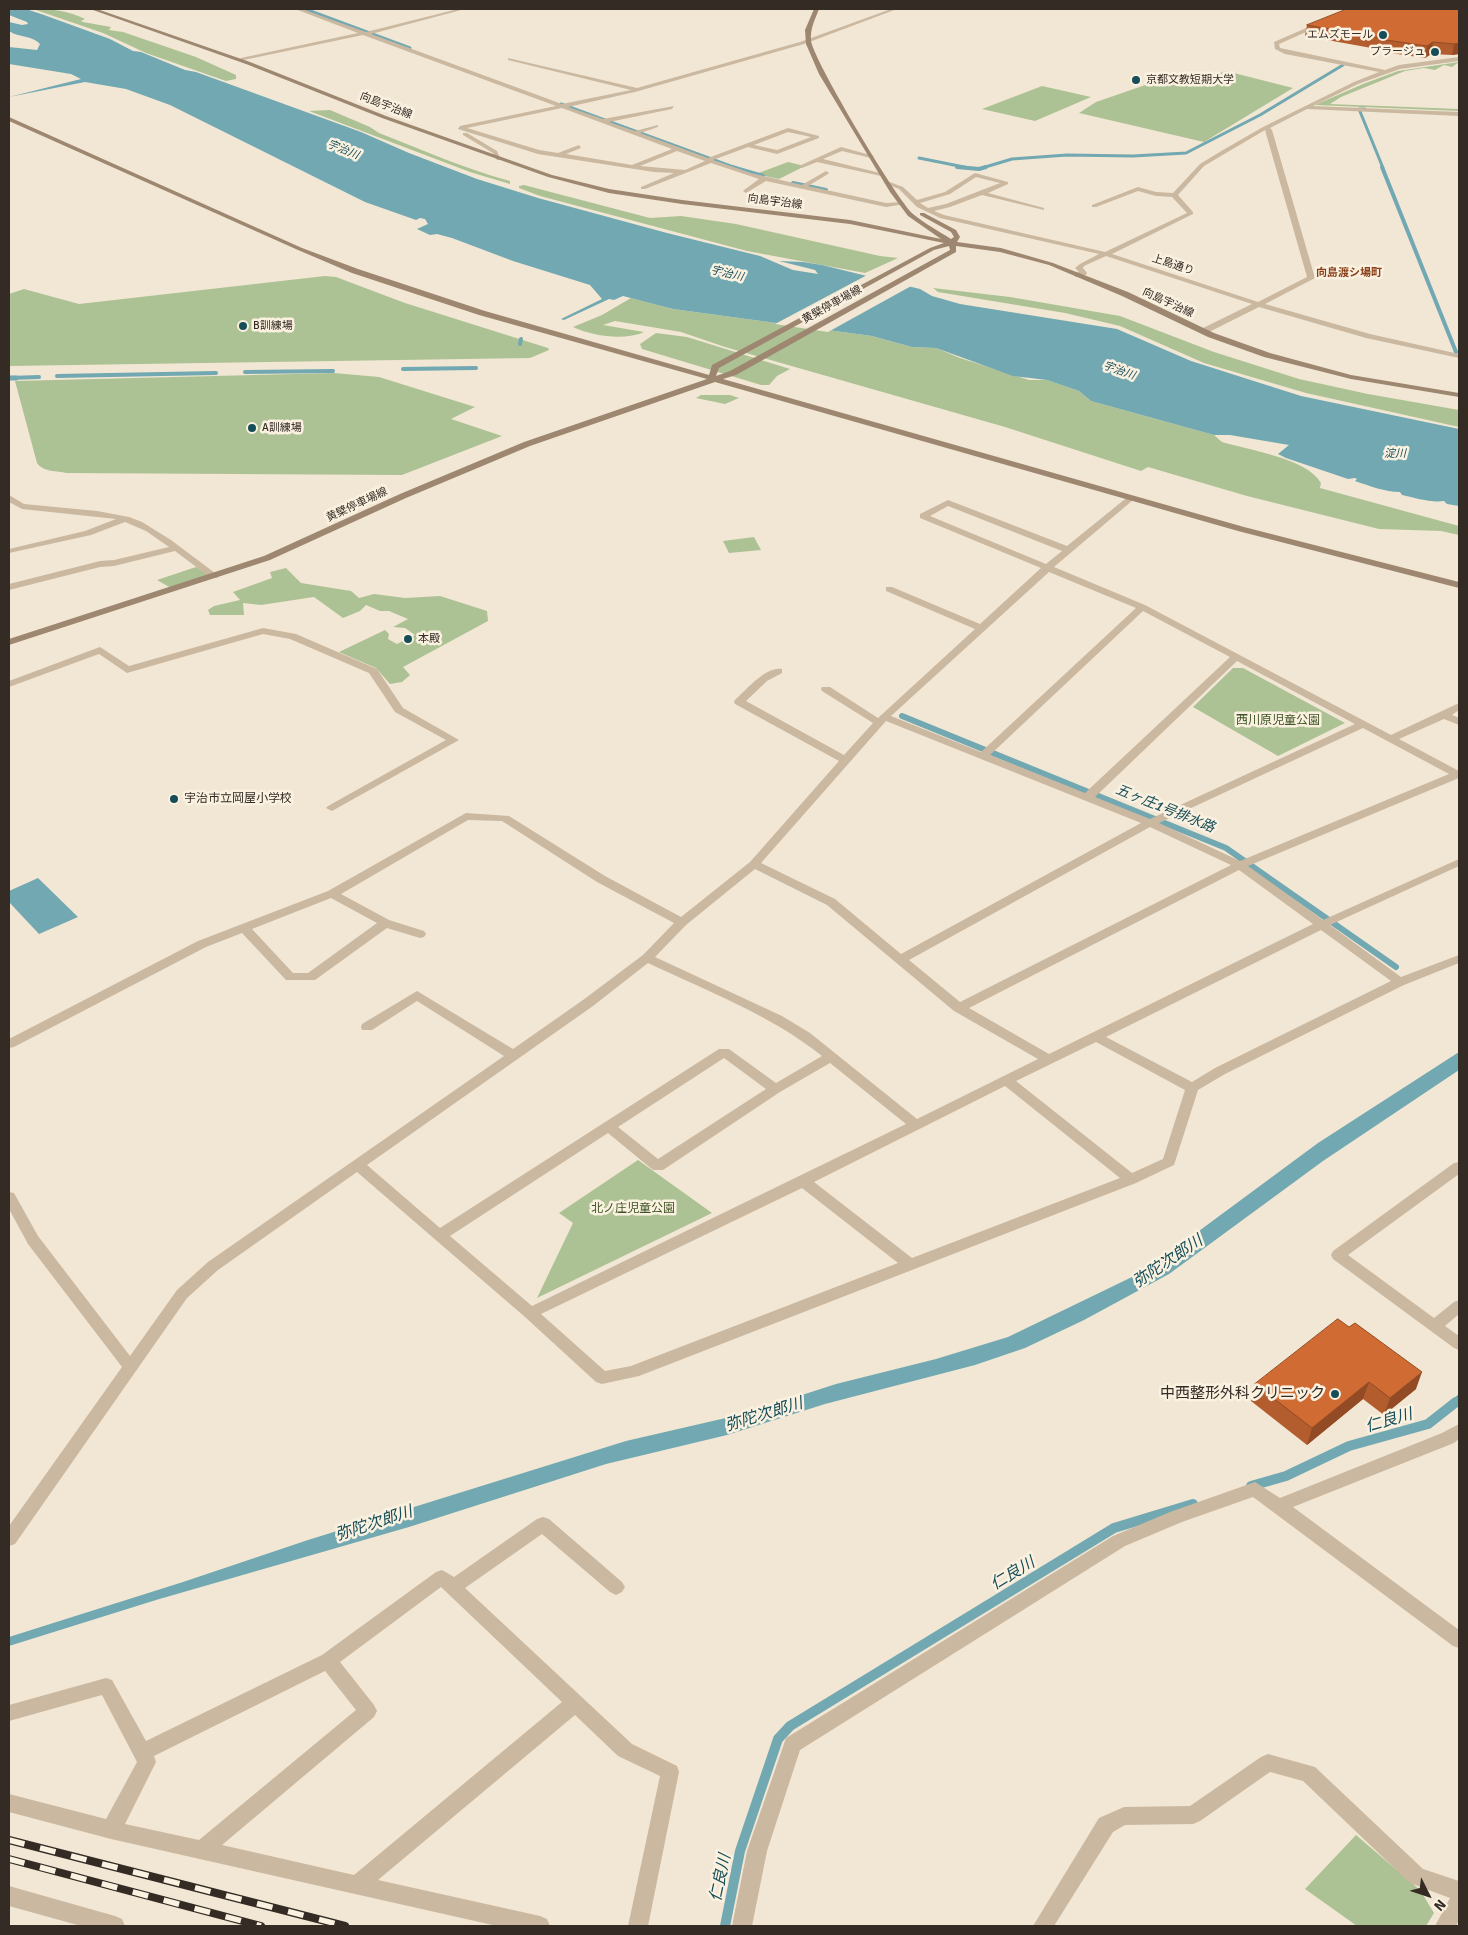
<!DOCTYPE html>
<meta charset="utf-8">
<style>
body{margin:0}
#map{position:relative;width:1468px;height:1935px;overflow:hidden;background:#f2e7d4;font-family:Signika,sans-serif}
canvas{display:block}
.frame{position:absolute;inset:0;border:10px solid #342b24;pointer-events:none}
.north{position:absolute;left:1403px;top:1870px;width:50px;height:50px;-webkit-text-stroke:4px #faf1e0;paint-order:stroke;rotate:131deg;font-size:14px;font-weight:700;line-height:20px;text-align:center;color:#342b24}
.north::after{content:'';display:block;margin:auto;width:18px;height:22px;background:#342b24;clip-path:polygon(50% 0,100% 100%,50% 72%,0 100%)}
</style>
<div id="map">
<canvas width="1468" height="1935"></canvas>
<div class="frame"></div>
<div class="north">N</div>
</div>
<script>
const g = document.querySelector('canvas').getContext('2d');
g.lineJoin = 'round';
function fillPath(path, color) { g.fillStyle = color; g.fill(path, 'evenodd'); }
function strokePath(path, color, width, dash) { g.strokeStyle = color; g.lineWidth = width; g.lineCap = dash ? 'butt' : 'round'; g.setLineDash(dash || []); g.stroke(path); }
function label(font, color, halo, rows, align = 'center') {
  g.font = font + ' Signika,"Noto Sans JP",sans-serif'; g.lineWidth = 5; g.setLineDash([]); g.textBaseline = 'middle'; g.strokeStyle = halo; g.fillStyle = color; for (const [text, x, y, turn = 0] of rows) {
    g.save(); g.translate(x, y); g.rotate((+turn || 0) * Math.PI / 180); g.textAlign = isNaN(turn) ? turn : align; if (halo) g.strokeText(text, 0, 0); g.fillText(text, 0, 0); g.restore();
  }
}
fillPath(new Path2D(`
 M33,9C52,9 67,10 85,19L81,21L83,22L111,27L109,30L123,32L196,57L236,75V79L226,81L146,53L103,33Z
 M1459,62L1452,67L1444,65L1435,70L1424,68L1405,71L1341,97L1330,104L1459,109V111L1315,105L1363,84L1398,71Z
 M1226,71L1293,88L1204,142L1079,113L1096,102L1154,82C1179,89 1202,79 1226,71Z
 M1042,86L1091,97L1035,121L982,109Z
 M330,110L370,127L379,133C423,150 465,169 510,181V184L470,172L309,111Z
 M788,162L805,166L779,179L756,174Z
 M524,185L650,218L681,216L736,224L880,256L898,258L865,273L747,251L540,196L519,188V186Z
 M325,276L336,277L405,303L548,348L549,350L530,358L9,366V294L24,289L79,304Z
 M933,288L1010,297L1120,316L1214,352L1299,379L1368,394L1459,410V427L1306,393L1204,363L1120,326L1065,313L938,292Z
 M631,298L673,309L872,336L912,347L936,348L960,358L1029,380H1047L1079,391L1091,401L1214,435L1222,442C1248,450 1307,458 1321,483L1320,488L1459,526V535L1441,531L1379,529L1247,496L1148,467L1141,471L1005,427L725,347L681,332L615,321L603,325L644,332C625,341 592,336 573,327L602,315Z
 M656,333L687,337L790,369L777,376L769,385H761L642,349L640,344Z
 M334,373L379,377L475,407L451,419L502,436L402,475L67,473C57,471 43,472 37,463L15,381Z
 M701,395H730L739,398L725,404L696,398Z
 M754,537L761,550L729,553L723,541Z
 M196,567L211,576L171,588L157,580Z
 M286,568L301,583L351,591L359,598L374,594L405,598L440,596L487,611L488,621L403,667L410,675L402,682L390,684L376,668L339,652L385,630L389,634L388,639L397,644L415,635L405,628L393,627L408,619L389,611H380L366,605L360,611L343,618L314,597L261,605L243,603L244,615H210L208,610L214,606L240,600L233,592L272,578L270,572Z
 M1233,668H1243L1345,723L1278,756L1193,707Z
 M638,1160L712,1213L537,1298L573,1223L559,1213Z
 M1356,1835L1420,1890L1434,1913L1426,1926H1357L1305,1889Z`), '#adc294');
fillPath(new Path2D(`
 M9,9H26L44,15L110,39L133,51L141,52L185,70L196,72L361,132L409,153L477,179L538,198L667,233L760,256L793,270L818,274L815,270L779,261L803,262L822,265L920,289L932,296L960,304L1117,329L1191,361L1301,396L1459,429V506L1447,504L1444,501C1431,503 1416,498 1402,495L1400,492C1385,492 1370,486 1355,481L1357,479L1355,478L1348,479L1286,458L1278,454L1289,445L1230,435H1214L1091,401L1079,391L1047,380L1013,376L936,348L912,347L872,336L673,309L623,296L614,300L609,299L564,320L561,319L602,299L590,285L513,261L452,238L437,234L430,235L417,229L428,224L425,219L420,218L416,220L365,202L170,105L126,89L85,82L9,97L81,79L71,74L9,64V47L37,50L40,44C32,35 19,38 9,31V22L22,25L28,24L27,22L9,15Z
 M38,878L78,917L39,934L9,902V891Z
 M1459,1052V1070L1323,1161L1169,1274L1084,1320L1025,1348L975,1365L825,1404L727,1435L606,1464L409,1527L156,1600L9,1646V1637L183,1582L308,1540L626,1441L743,1414L836,1384L936,1359L1008,1337L1132,1277L1157,1262L1318,1143Z`), '#71a8b1');
fillPath(new Path2D(`
 M869,274L913,285L828,332L775,324Z`), '#f2e7d4');
strokePath(new Path2D(`
 M305,9L410,48
 M561,104L736,168
 M1365,109H1359L1383,168
 M919,158L969,168
 M982,168L1012,159L1067,155L1133,156L1186,153L1260,115L1343,65`), '#71a8b1', 3);
strokePath(new Path2D(`
 M732,167L763,176
 M957,167L979,169L986,167
 M1382,167L1456,352
 M793,183L826,190
 M520,344L521,339
 M403,369L476,368
 M245,372L333,371
 M57,376L216,373
 M9,378L39,377`), '#71a8b1', 4);
strokePath(new Path2D(`
 M9,378H16`), '#71a8b1', 5);
strokePath(new Path2D(`
 M902,716L1226,848L1396,967`), '#71a8b1', 6);
strokePath(new Path2D(`
 M1454,1403L1459,1399`), '#71a8b1', 8);
strokePath(new Path2D(`
 M1251,1486L1286,1476L1349,1446L1428,1424L1456,1402
 M725,1926L740,1851L778,1739L790,1726L1114,1528L1193,1504`), '#71a8b1', 10);
fillPath(new Path2D(`
 M295,9H302L366,32L458,9H465L371,34L562,104L631,90L508,60V58L637,88L800,42L891,9H897L804,44L635,92L568,107L603,119L674,106L672,109L609,122L635,131L658,125V127L640,133L708,158L788,128L819,136V138L777,154L748,147L713,160L751,173L802,185L826,171L829,173L828,174L808,186L886,203L902,202L905,204L886,207L766,181L746,193L743,191L744,190L759,179L711,163L645,189H641V187L674,173L654,172L538,154L458,129L460,126L556,106L363,35L239,61L241,58L358,33ZM562,108L672,149L632,165L566,154L581,148L579,145L558,153L539,150L467,128ZM788,132L811,137L777,150L754,145ZM677,151L705,161L685,170L640,166Z
 M1320,22L1322,25L1279,44L1280,48L1385,70L1399,65L1459,57V61L1400,69L1358,84L1313,106L1459,112V116L1307,109L1270,128L1272,130L1315,278L1265,304L1370,334L1459,354V358L1366,338L1259,307L1207,333H1201V329L1252,304L1106,256L1084,266L1083,268L1087,273L1086,275L1075,277V273L1079,272L1075,268L1080,264L1099,254L940,218L917,207L899,189L884,183L887,181L903,187L917,200L945,192L975,173L1008,182V184L988,193L1044,208V210L982,195L950,207L934,211L944,215L1105,252L1187,213L1172,197L1156,196L1138,191L1096,207H1092V205L1138,187L1156,192L1173,193L1200,164L1223,150L1263,127L1354,82L1379,72L1285,54L1275,49L1274,42ZM1265,130L1307,277L1258,302L1112,254L1193,214V212L1178,195L1204,166ZM976,177L1000,183L946,204L928,208L920,203L950,194Z
 M463,133H467L497,151L501,160H497L493,153L463,135Z
 M841,147L874,156L871,158L842,151L823,159L884,174L881,176L817,162L802,168L799,166Z
 M9,495L24,504L97,511L129,517L142,522L171,540L219,576L217,578H211L175,551L114,566L100,567L9,590V584L100,561L114,560L169,547L146,531L125,522L91,535L9,553V549L85,531L116,519L22,509L9,502Z
 M1130,495L1134,498L1133,500L1054,567L1145,605L1391,735L1459,703V710L1452,715L1459,718V725L1444,719L1399,739L1459,771V778L1248,866L1323,920L1459,859V866L1330,925L1401,977L1459,955V963L1404,985L1225,1074L1198,1090L1174,1165L1136,1183L639,1376L602,1384L596,1382L525,1317L357,1172L218,1270L187,1298L15,1544L9,1546V1526L122,1367L28,1244L9,1209V1192L14,1193L38,1236L130,1356L177,1290L208,1262L504,1056L417,1001L372,1030H362L361,1027L362,1024L417,991L513,1049L583,1000L643,955L674,923L597,882L502,821L468,820L341,894L389,920L424,931L426,934L424,937L420,938L387,928L315,980H286L242,933L206,947L14,1047L9,1048V1039L198,941L328,891L466,813L509,816L605,876L681,917L750,862L839,761L735,704L734,702L735,700C746,690 766,666 782,669V673L767,681L746,701L844,755L873,723L822,691L821,689L822,687H830L878,718L975,629L886,591V587H892L980,624L1041,568L920,518V514L948,500L1067,546ZM948,506L1062,551L1046,564L930,516ZM1049,572L1136,608L981,752L891,716ZM1143,611L1230,657L1085,793L990,755ZM1237,661L1355,724L1150,819L1095,797ZM886,721L1141,823L901,954L835,899L761,863ZM1363,728L1449,774L1240,861L1159,823ZM1150,827L1231,865L960,1002L909,960ZM755,869L827,905L954,1011L1038,1059L917,1119L810,1033L782,1016L655,957L686,925ZM1239,870L1313,924L1049,1054L969,1008ZM331,898L377,923L308,973H293L252,929ZM1321,930L1391,981L1215,1068L1192,1082L1106,1037ZM648,963C707,991 771,1015 822,1056L776,1083L729,1049H719L440,1228L367,1165L593,1006ZM1096,1042L1185,1090L1163,1159L1132,1173L1016,1081ZM724,1058L766,1089L658,1159L618,1127ZM830,1063L906,1124L532,1306L450,1236L608,1133L653,1170H663L780,1092ZM1005,1086L1120,1178L912,1258L814,1182ZM802,1188L898,1263L631,1366L605,1371L541,1314Z
 M263,628L296,634L377,669L403,708L459,740L332,811L326,808L328,806L446,740L395,712L369,673L290,639L263,634L127,673L99,654L9,687V681L100,647L129,666Z
 M1459,1162V1174L1348,1255L1434,1318L1454,1302L1459,1300V1314L1445,1326L1459,1336V1350L1454,1348L1333,1259L1331,1255L1333,1251L1454,1163Z
 M1459,1424V1439L1454,1443L1293,1507L1459,1630V1648L1453,1646L1253,1497L1182,1522L1125,1546L800,1750L767,1851L752,1926H732L747,1851L786,1738L1113,1536L1170,1512L1255,1482L1280,1498L1442,1433Z
 M543,1517L549,1519L622,1582L625,1587L622,1592L616,1595L610,1592L542,1534L465,1588L632,1744L677,1766L679,1772L648,1926H628L660,1776L618,1756L575,1715L378,1880L540,1916L547,1919L550,1926H497L111,1839L9,1812V1794L106,1819L137,1762L102,1695L9,1721V1705L106,1678L112,1680L146,1741L322,1655L436,1572L442,1570L454,1577L537,1519ZM441,1587L562,1702L354,1875L222,1845L374,1717L377,1711L374,1705L340,1662ZM325,1671L356,1710L199,1840L125,1824L156,1762L154,1756Z
 M1268,1754L1315,1767L1423,1869L1459,1881V1920L1456,1926H1435L1450,1898L1410,1883L1303,1781L1270,1772L1200,1821L1193,1824L1125,1825L1113,1832L1054,1926H1033L1099,1818L1124,1807L1190,1806L1261,1757Z
 M9,1886L115,1916L122,1919L125,1926H81L9,1906Z`), '#cbb8a0');
fillPath(new Path2D(`
 M90,9H97L250,62L386,116L552,175L609,189L682,200L850,220L941,239L908,216L890,192L819,74L806,44L805,30L814,9H819C815,20 810,28 811,41C814,61 897,200 913,214C925,224 939,231 951,239L954,237L951,232L920,215V213H924L956,230L960,237L957,242L1001,248L1053,263L1128,292L1214,333L1270,353L1351,375L1459,393V397L1351,379L1264,357L1208,337L1122,296L1049,265L1000,252L956,246V252L736,375L723,379L1244,527L1459,582V588L1238,531L715,382L530,446L406,498L270,560L9,645V639L264,556L400,494L524,442L707,379L479,315L352,273L298,250L9,121V117L302,248L358,269L485,311L709,375L712,365L930,248L944,243L850,224L682,204L609,193L548,177L382,118L246,64ZM949,246L950,250L730,371L716,376L719,368L934,250Z`), '#9e8771');
const rail = new Path2D(`
 M9,1840L345,1926
 M9,1859L261,1926`);
strokePath(rail, '#342b24', 8);
strokePath(rail, '#faf1e0', 5.5, [16]);
fillPath(new Path2D(`
 M1459,9V54L1452,55L1431,54L1425,58L1377,51V49L1305,36L1307,25Z
 M1338,1319L1416,1389L1384,1415L1363,1399L1307,1445L1251,1401L1255,1384Z`), '#b35c2d');
fillPath(new Path2D(`
 M1433,42L1431,54L1425,58L1427,46Z
 M1459,43V54L1452,55L1454,44Z
 M1422,1372L1416,1389L1384,1415L1390,1398Z
 M1369,1382L1363,1399L1307,1445L1312,1428Z`), '#924b24');
const building = new Path2D(`
 M1347,9H1459V43L1454,44L1433,42L1427,46L1379,39L1381,38L1307,25Z
 M1338,1319L1349,1327L1355,1323L1422,1372L1390,1398L1369,1382L1312,1428L1255,1384Z`);
fillPath(building, '#d06b34');
strokePath(building, '#924b24', 1);
for (const [x, y, r, color] of [
 [1383,35,5,"#164d58"],
 [1435,52,5,"#164d58"],
 [1136,80,5,"#164d58"],
 [243,326,5,"#164d58"],
 [252,428,5,"#164d58"],
 [408,639,5,"#164d58"],
 [174,799,5,"#164d58"],
 [1335,1394,5,"#164d58"]
]) { const dot = new Path2D(); dot.arc(x, y, r, 0, 2 * Math.PI); g.fillStyle = color; g.fill(dot); strokePath(dot, '#faf1e0', 2); }
label('11px', '#342b24', '#faf1e0', [
 ["エムズモール",1373,35,"right"],
 ["プラージュ",1425,52,"right"],
 ["京都文教短期大学",1146,80],
 ["B訓練場",253,326],
 ["A訓練場",262,428],
 ["本殿",418,639]
], 'left');
label('11px', '#342b24', '#faf1e0', [
 ["向島宇治線",386,106,21],
 ["向島宇治線",775,202,7],
 ["上島通り",1173,265,18],
 ["向島宇治線",1168,303,25],
 ["黄檗停車場線",832,305,-29],
 ["黄檗停車場線",357,505,-25]
]);
label('italic 11px', '#164d58', '#faf1e0', [
 ["宇治川",343,150,22],
 ["宇治川",727,274,13],
 ["宇治川",1119,371,19],
 ["淀川",1395,454]
]);
label('bold 11px', '#893e17', '#faf1e0', [
 ["向島渡シ場町",1349,273]
]);
label('12px', '#3e5426', '#faf1e0', [
 ["西川原児童公園",1278,721],
 ["北ノ庄児童公園",633,1209]
]);
label('12px', '#342b24', '#faf1e0', [
 ["宇治市立岡屋小学校",184,799]
], 'left');
label('italic 14px', '#164d58', '#faf1e0', [
 ["五ヶ庄1号排水路",1165,809,22]
]);
label('15px', '#342b24', '#faf1e0', [
 ["中西整形外科クリニック",1325,1394]
], 'right');
label('italic 16px', '#164d58', '#faf1e0', [
 ["弥陀次郎川",1168,1262,-34],
 ["弥陀次郎川",764,1415,-17],
 ["仁良川",1389,1421,-16],
 ["弥陀次郎川",374,1524,-18],
 ["仁良川",1013,1574,-31],
 ["仁良川",721,1878,-78]
]);
</script>
